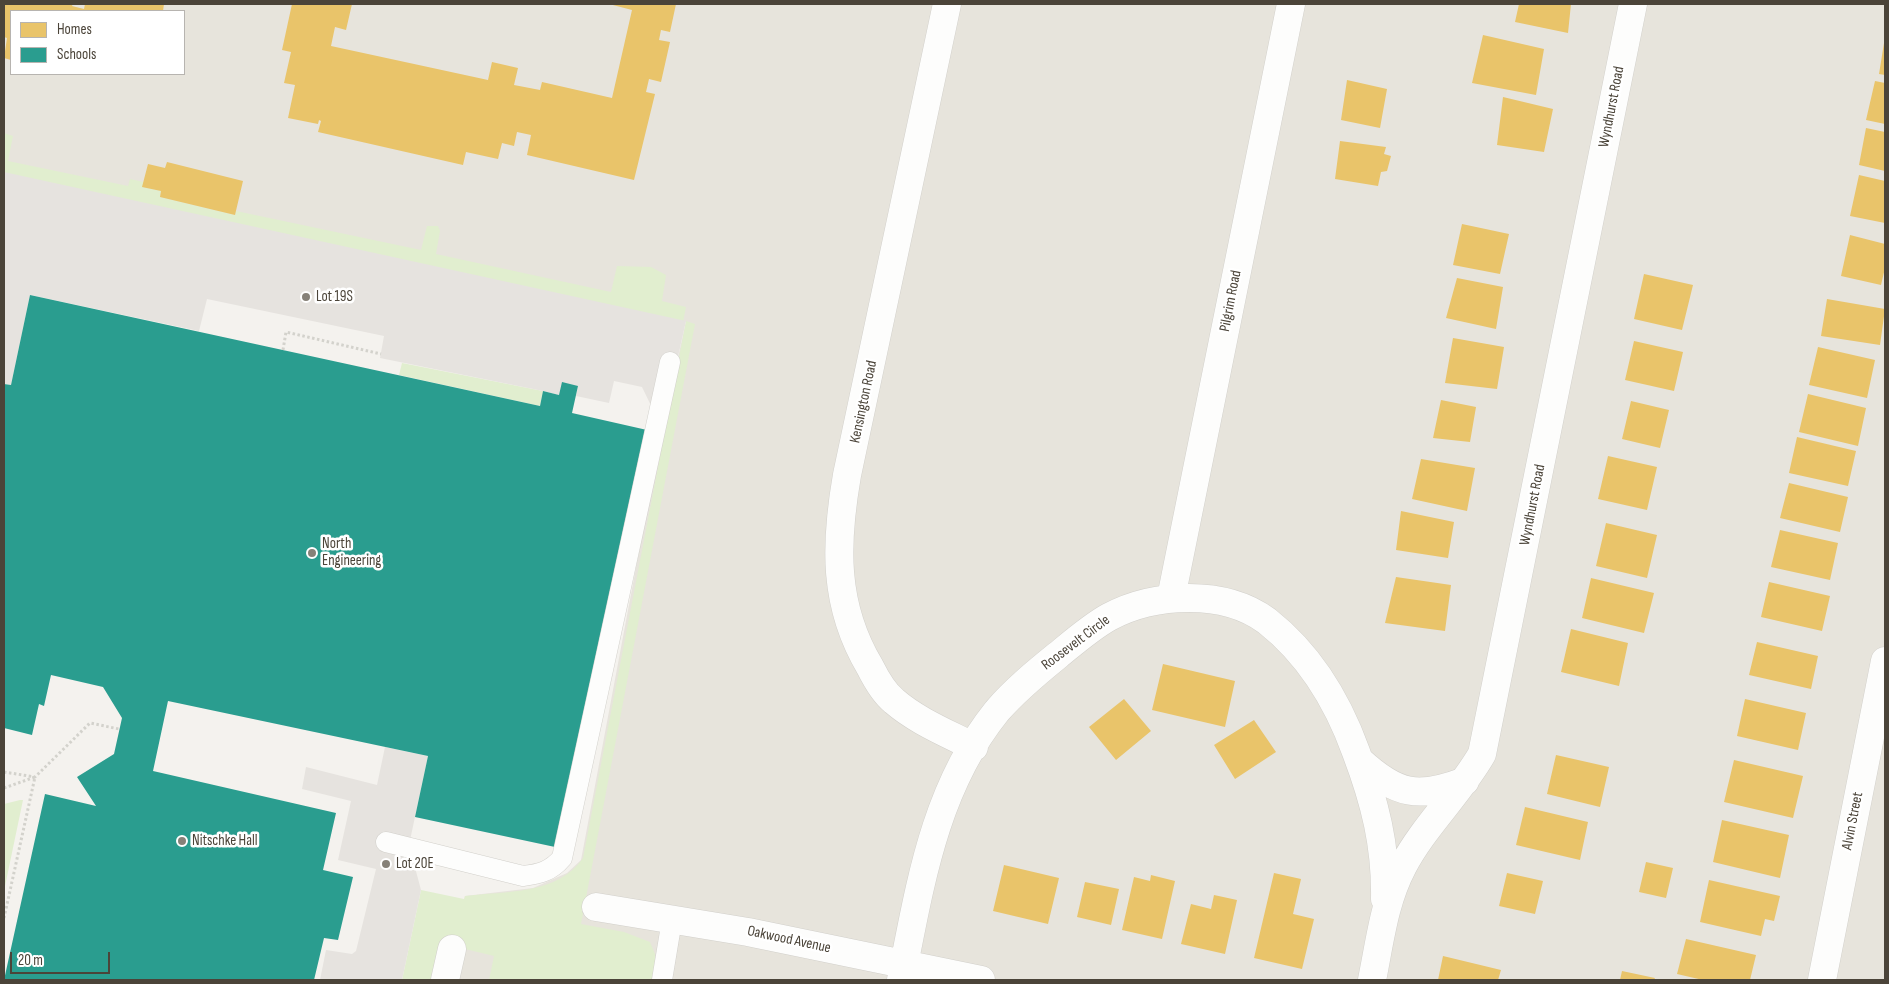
<!DOCTYPE html>
<style>
body{margin:0}
#map{position:relative;width:1889px;height:984px;overflow:hidden;background:#f4f2ee;font-family:"Sofia Sans Condensed",sans-serif}
canvas{display:block}
.frame{position:absolute;inset:0;border:5px solid #4b4439;pointer-events:none}
.legend{position:absolute;left:10px;top:10px;width:175px;height:65px;box-sizing:border-box;background:#fff;border:1px solid #b7b4b0;margin:0;padding:6px 9px;list-style:none;font-size:15px;color:#4b4439}
.legend li{display:flex;align-items:center;gap:10px;height:25px}
.legend b{width:25px;border:1px solid #b7b4b0}
.scale{position:absolute;left:10px;top:952px;width:100px;height:22px;box-sizing:border-box;border:2px solid #4b4439;border-top:0;padding-left:6px;font-size:15px;line-height:18px;white-space:nowrap;color:#4b4439;-webkit-text-stroke:4px #fff;paint-order:stroke}
</style>
<div id="map">
<canvas width="1889" height="984"></canvas>
<div class="frame"></div>
<ul class="legend">
<li><b style="height:14px;background:#e9c46a"></b>Homes</li>
<li><b style="height:14px;background:#2a9d8f"></b>Schools</li>
</ul>
<div class="scale">20 m</div>
</div>
<script>
const g = document.querySelector('canvas').getContext('2d');
g.lineJoin = 'round';
function fillPath(path, color) { g.fillStyle = color; g.fill(path, 'evenodd'); }
function strokePath(path, color, width, dash) { g.strokeStyle = color; g.lineWidth = width; g.lineCap = dash ? 'butt' : 'round'; g.setLineDash(dash || []); g.stroke(path); }
function label(font, color, halo, rows, align = 'center') {
  g.font = font + ' "Sofia Sans Condensed",sans-serif'; g.lineWidth = 5; g.setLineDash([]); g.textBaseline = 'middle'; g.strokeStyle = halo; g.fillStyle = color; for (const [text, x, y, turn = 0] of rows) {
    g.save(); g.translate(x, y); g.rotate((+turn || 0) * Math.PI / 180); g.textAlign = isNaN(turn) ? turn : align; if (halo) g.strokeText(text, 0, 0); g.fillText(text, 0, 0); g.restore();
  }
}
fillPath(new Path2D(`
 M4,4H1885V980H445L465,896L533,888L567,873L581,860L664,419L686,322L4,172ZM11,11H184V74H11Z`), '#e7e4dc');
fillPath(new Path2D(`
 M4,133L13,136L8,161L128,186L130,179L144,182L143,187L161,191L160,197L235,215L236,211L421,250L427,226H438L440,231L436,254L611,292L617,266L651,267L666,275L662,301L686,307L683,322L4,174Z
 M686,321L695,324L581,924L624,932L650,942L655,954V980H489L494,956L461,948L432,980H402L421,890L464,899L465,896C505,891 558,895 583,858Z
 M402,363L543,391L540,406L399,375Z
 M20,800H23L4,891V804Z`), '#e1eecf');
fillPath(new Path2D(`
 M4,172L686,321L664,419L657,418L642,387L614,381L609,403L576,396L578,386L559,395L543,391L380,358L384,336L207,299L199,331L30,295L11,385L4,384Z
 M385,747L428,756L409,845L421,890L402,980H320L326,950L352,954L356,951L376,869L338,860L351,801L302,789L306,767L377,785Z`), '#e6e3df');
fillPath(new Path2D(`
 M4,4H73L72,6L84,9L85,4H164L163,11H11V60L4,58L7,38L4,37Z
 M292,4H352L346,30L335,27L331,46L488,80L492,62L518,68L514,85L540,90L542,82L612,98L632,10L609,4H676L670,32L661,30L659,40L670,42L661,82L649,79L646,92L655,94L634,180L527,155L531,135L517,132L514,146L502,143L498,159L466,152L463,165L318,132L321,121L319,120L318,124L288,118L295,85L284,83L291,52L282,50Z
 M1519,4H1571L1568,33L1515,22Z
 M1483,35L1544,49L1536,95L1472,83Z
 M1884,43H1885V75L1879,74Z
 M1347,80L1387,89L1380,128L1341,120Z
 M1875,81L1885,83V124L1866,120Z
 M1503,97L1553,109L1544,152L1497,145Z
 M1866,128L1885,132V171L1859,165Z
 M1340,141L1386,147L1384,154L1391,156L1387,171L1381,172L1378,186L1335,179Z
 M167,162L243,181L235,215L160,197L161,191L142,187L148,164L165,168Z
 M1859,175L1885,181V223L1850,216Z
 M1462,224L1509,234L1500,274L1453,265Z
 M1850,235L1885,244V268L1881,285L1841,276Z
 M1644,274L1693,285L1682,330L1634,319Z
 M1457,278L1503,287L1496,329L1446,318Z
 M1827,299L1885,309L1880,345L1821,336Z
 M1453,338L1504,347L1497,389L1445,383Z
 M1634,341L1683,352L1674,391L1625,380Z
 M1818,347L1875,360L1867,398L1809,385Z
 M1808,394L1866,408L1858,446L1799,432Z
 M1441,400L1476,407L1470,442L1433,438Z
 M1631,401L1669,410L1660,448L1622,439Z
 M1797,437L1856,451L1848,486L1789,473Z
 M1608,456L1657,467L1647,510L1598,499Z
 M1421,459L1475,468L1467,511L1412,499Z
 M1789,483L1848,497L1840,532L1780,518Z
 M1401,511L1454,522L1448,558L1396,550Z
 M1606,523L1657,535L1647,578L1596,566Z
 M1780,530L1838,543L1830,580L1771,567Z
 M1396,577L1451,585L1445,631L1385,623Z
 M1591,578L1654,593L1644,633L1582,618Z
 M1769,582L1830,596L1822,631L1761,617Z
 M1571,629L1628,643L1619,686L1561,672Z
 M1757,642L1818,656L1811,689L1749,675Z
 M1163,664L1235,681L1225,727L1152,710Z
 M1124,699L1151,731L1116,760L1089,727Z
 M1745,699L1806,713L1798,750L1737,736Z
 M1254,720L1276,752L1235,779L1214,745Z
 M1556,755L1609,767L1600,807L1547,794Z
 M1734,760L1803,776L1793,818L1724,802Z
 M1525,807L1588,822L1580,860L1516,845Z
 M1722,820L1789,835L1780,878L1713,862Z
 M1646,862L1673,868L1666,898L1639,892Z
 M1004,865L1059,878L1048,924L993,911Z
 M1274,873L1301,879L1293,914L1314,919L1302,969L1254,958Z
 M1507,873L1543,881L1535,914L1499,906Z
 M1151,875L1175,881L1162,939L1122,930L1134,877L1150,881Z
 M1709,880L1780,896L1774,921L1765,919L1761,936L1700,922Z
 M1085,882L1119,889L1111,925L1077,917Z
 M1214,895L1237,900L1225,954L1181,944L1191,904L1211,909Z
 M1686,939L1756,955L1750,980H1703L1677,974Z
 M1443,956L1501,970L1498,980H1438Z
 M1622,971L1655,978L1654,980H1620Z`), '#e9c46a');
fillPath(new Path2D(`
 M30,295L540,406L543,391L559,395L562,382L578,386L572,413L647,430L555,847L415,817L428,756L168,701L153,771L336,813L323,870L353,877L338,940L324,938L314,980H4L45,794L96,806L77,777L114,754L122,718L103,687L51,675L44,706L39,704L32,735L4,728V384L11,385Z`), '#2a9d8f');
const lane = new Path2D(`
 M386,842L523,876C540,874 551,871 562,858L670,362
 M662,980L672,920`);
const street = new Path2D(`
 M947,4L847,475C835,544 833,605 870,667C876,679 884,693 894,701C917,721 947,733 974,747
 M1171,598L1291,4
 M1360,761C1397,795 1418,799 1465,781
 M596,907L748,932L981,980
 M445,980L452,949
 M901,980C920,886 934,789 997,711C1015,690 1037,672 1058,655C1074,642 1091,627 1109,617C1154,593 1224,589 1267,621C1310,655 1338,702 1356,752C1375,802 1386,846 1385,899
 M1372,980C1380,941 1384,902 1403,866C1424,826 1459,794 1482,754L1633,4
 M1822,980L1885,661`);
strokePath(lane, '#d2d0cb', 21);
strokePath(street, '#d2d0cb', 29);
strokePath(new Path2D(`
 M283,350L286,332L381,354
 M4,772L35,777L90,723L119,729
 M4,788L35,777L4,918`), '#d3d2cc', 3, [2.5, 2.5]);
strokePath(lane, '#fdfdfc', 20);
strokePath(street, '#fdfdfc', 28);
for (const [x, y, r, color] of [
 [306,297,5,"#868178"],
 [312,553,5,"#868178"],
 [182,841,5,"#868178"],
 [386,864,5,"#868178"]
]) { const dot = new Path2D(); dot.arc(x, y, r, 0, 2 * Math.PI); g.fillStyle = color; g.fill(dot); strokePath(dot, '#fff', 2); }
label('15px', '#4b4439', '#fff', [
 ["Wyndhurst Road",1612,107,-79],
 ["Pilgrim Road",1231,301,-79],
 ["Kensington Road",864,402,-78],
 ["Wyndhurst Road",1533,505,-79],
 ["Roosevelt Circle",1076,643,-37],
 ["Alvin Street",1853,821,-79],
 ["Oakwood Avenue",789,940,12]
]);
label('15px', '#4b4439', '#fff', [
 ["Lot 19S",316,297],
 ["North",322,544],
 ["Engineering",322,561],
 ["Nitschke Hall",192,841],
 ["Lot 20E",396,864]
], 'left');
</script>
